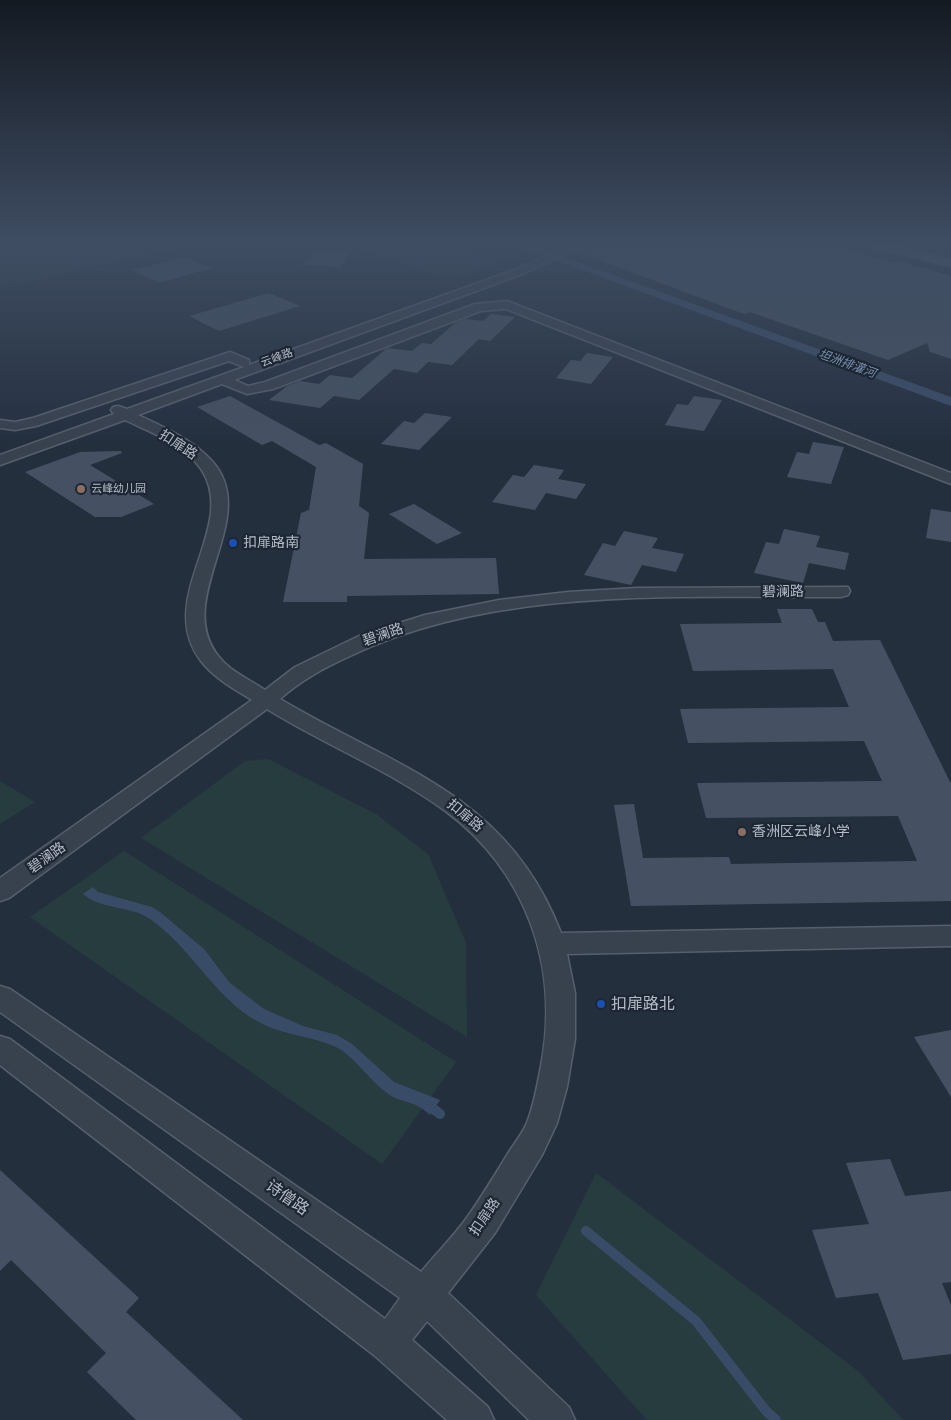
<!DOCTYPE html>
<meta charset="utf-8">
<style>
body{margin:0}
canvas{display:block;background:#242f3e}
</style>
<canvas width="951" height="1420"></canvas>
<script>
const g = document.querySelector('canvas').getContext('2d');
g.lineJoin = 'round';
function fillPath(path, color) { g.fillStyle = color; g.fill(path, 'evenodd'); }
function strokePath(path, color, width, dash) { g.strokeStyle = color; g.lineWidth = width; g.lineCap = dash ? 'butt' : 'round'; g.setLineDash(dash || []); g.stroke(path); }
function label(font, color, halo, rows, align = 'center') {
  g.font = font + ' "PT Sans","Noto Sans SC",sans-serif'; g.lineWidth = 4.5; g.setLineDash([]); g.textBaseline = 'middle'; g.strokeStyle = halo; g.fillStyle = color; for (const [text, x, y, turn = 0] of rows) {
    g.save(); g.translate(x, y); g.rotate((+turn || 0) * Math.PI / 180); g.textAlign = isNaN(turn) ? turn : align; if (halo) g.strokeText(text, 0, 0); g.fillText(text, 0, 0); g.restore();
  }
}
fillPath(new Path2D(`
 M31,244H193L0,289V251Z
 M349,244H452L503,264L447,279Z
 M268,759L376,814L428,854L466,943L467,1037L141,838L245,761Z
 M0,781L35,802L0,824Z
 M124,851L456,1062L382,1164L30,917Z
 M596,1173L858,1371L903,1420H647L536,1295Z`), '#263c3f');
fillPath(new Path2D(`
 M93,887L98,892L152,907L160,912L204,949L230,983L264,1009L303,1026L337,1035L352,1044L394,1082L440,1100L430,1115C414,1099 401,1104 387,1093C370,1081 353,1055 336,1047C306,1034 280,1036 250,1017C211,991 189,946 150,919C129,905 101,910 83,894Z`), '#394c67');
strokePath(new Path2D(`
 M427,1104L440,1114
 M586,1231L696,1321L766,1411L776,1420`), '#394c67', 10);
fillPath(new Path2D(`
 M512,244H528L951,397V406Z`), '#394c67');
fillPath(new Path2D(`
 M610,244H828L893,263L900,261L951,276V359L930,352L927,343L888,360L750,312L744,314L580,253Z
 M315,250L351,251L341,267L303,265Z
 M186,257L212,268L159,283L132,270Z
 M269,293L300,306L219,331L189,316Z
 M491,314L515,317L490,341L479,339L452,365L428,362L417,373L394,369L359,400L334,396L320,408L269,400L287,386L300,381L319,384L330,375L352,378L387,348L412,351L422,343L431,344L455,323L465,319L483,321Z
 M587,353L613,357L591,384L556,378L571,360L580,361Z
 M230,396L319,445L326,443L363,464L359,506L369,513L364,559L496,558L499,594L347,596V602H283L301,513L309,510L316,467L272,441L262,445L197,407Z
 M694,396L722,400L704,431L665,425L677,404L688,405Z
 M425,413L452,417L419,450L381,444L404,421L414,423Z
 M813,442L844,447L831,484L787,477L797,452L809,454Z
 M121,451L122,453L90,465L154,504L121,517H95L25,472L80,452Z
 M534,465L564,470L558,479L586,484L576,499L546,493L535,510L492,502L513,475L524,477Z
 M414,504L462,533L437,544L389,514Z
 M931,509L951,512V542L926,538Z
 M784,529L820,536L816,547L849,553L845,570L809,563L803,583L754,573L766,542L779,544Z
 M624,531L658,538L652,548L684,554L676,572L642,565L631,585L584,575L603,543L615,546Z
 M777,609H812L818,622H825L833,641L880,640L951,784V901L631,906L614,805L634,804L643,858L729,857L731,864L917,861L898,816L706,818L697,783L882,781L864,741L688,743L680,709L849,707L833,669L693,671L680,624L782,623Z
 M951,1030V1097L914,1037Z
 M890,1159L905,1196L951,1191V1282L942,1283L951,1305V1354L903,1360L878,1293L836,1298L812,1230L869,1224L846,1163Z
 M0,1170L139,1298L126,1312L243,1420H136L87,1372L106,1353L11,1260L0,1271Z`), '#455162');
const minor = new Path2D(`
 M0,244H6L0,247Z
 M572,244H586L525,273L234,380L248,386L265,382L475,304L507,301L951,473V484L506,309L481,311L273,389L247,394L222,384L138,415C164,427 193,440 212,461C263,518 171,598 219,657C230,671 250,680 265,690L295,667L361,635L425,615L499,600L568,592L637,588L848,587L850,591L848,595L841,597C682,598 497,585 350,656C324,668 301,680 280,699C396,768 508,794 561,933L951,926V946L567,954L575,993V1039L567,1087L557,1123L542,1155L495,1233L448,1293L569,1407L575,1420H529L427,1321L412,1340L488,1407L494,1420H447L375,1356L0,1065V1036L10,1039L385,1319L400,1298L0,1012V986L10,989L421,1272C435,1255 450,1240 463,1223C478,1203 491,1181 504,1160C511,1148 520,1137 526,1125C534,1106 537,1086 541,1066C560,967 527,871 444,810C389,770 325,745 267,709L9,898L0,901V878L252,700C234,689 214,678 201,661C153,598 240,527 201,469C185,445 150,432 125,420L0,465V455L114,414L111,410L113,407L118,406L127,409L244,367L229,361L36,426L15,430L0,428V420L15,422L33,418L230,352L249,360V365L517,269Z`);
const major = new Path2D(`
 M868,244H893L951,259V267L870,247Z`);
strokePath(minor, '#565f6c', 3);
strokePath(major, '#414a57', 2);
fillPath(minor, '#38414e');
fillPath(major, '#56606e');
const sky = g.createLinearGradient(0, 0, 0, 443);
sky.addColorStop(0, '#141a22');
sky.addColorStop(0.55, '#3f4d63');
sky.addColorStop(1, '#3f4d6300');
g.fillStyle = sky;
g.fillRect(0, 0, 951, 443);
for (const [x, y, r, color] of [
 [81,489,5,"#8d6e63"],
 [233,543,5,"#1a4fb4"],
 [742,832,5,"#8d6e63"],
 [601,1004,5,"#1a4fb4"]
]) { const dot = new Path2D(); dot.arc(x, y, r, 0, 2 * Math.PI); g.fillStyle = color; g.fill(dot); strokePath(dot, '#1d2633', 2); }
label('11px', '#b4bcc9', '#1d2633', [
 ["云峰路",277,358,-20]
]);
label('11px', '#b4bcc9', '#1d2633', [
 ["云峰幼儿园",91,489]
], 'left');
label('italic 12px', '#7c92b1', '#1d2633', [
 ["坦洲排灌河",847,364,20]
]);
label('14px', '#b4bcc9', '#1d2633', [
 ["扣扉路",178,445,33],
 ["碧澜路",783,592,-1],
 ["碧澜路",383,635,-19],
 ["扣扉路",465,816,40],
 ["碧澜路",47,858,-36],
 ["扣扉路",485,1217,-56]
]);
label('14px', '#b4bcc9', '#1d2633', [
 ["扣扉路南",243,543],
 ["香洲区云峰小学",752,832]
], 'left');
label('16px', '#b4bcc9', '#1d2633', [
 ["扣扉路北",611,1004]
], 'left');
label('16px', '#b4bcc9', '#1d2633', [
 ["诗僧路",287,1198,35]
]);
</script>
